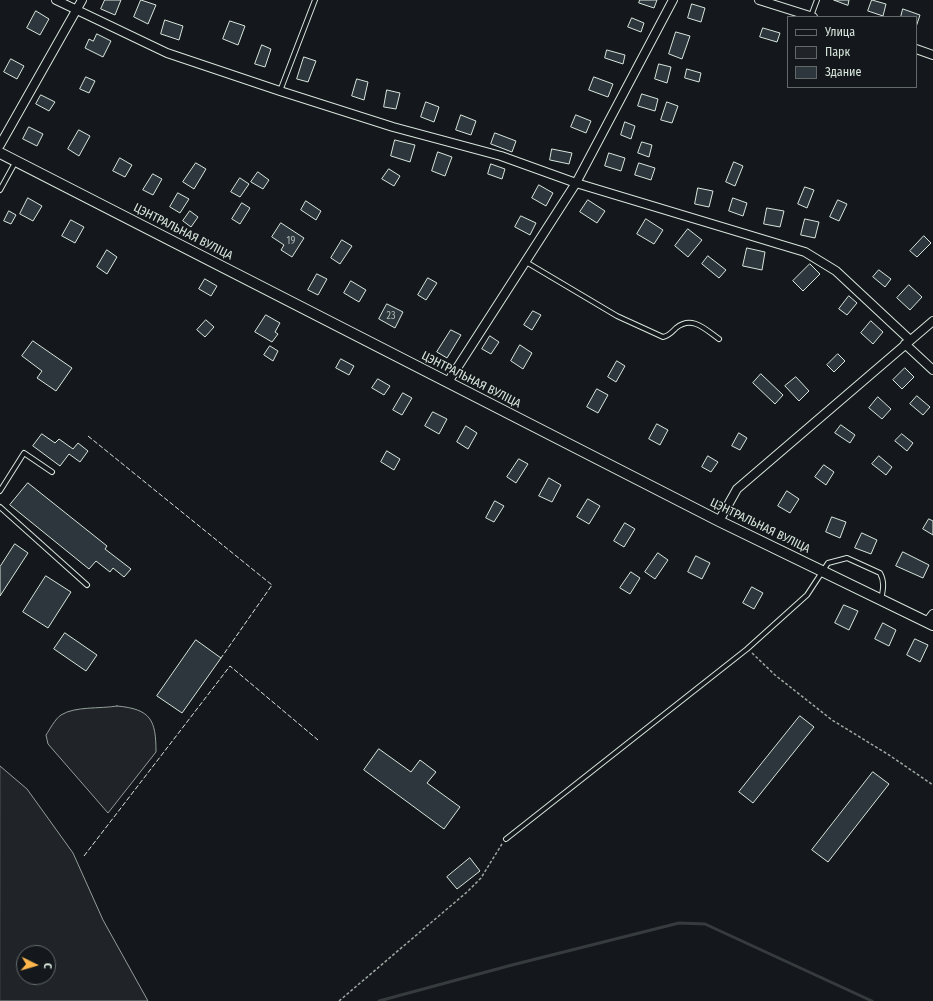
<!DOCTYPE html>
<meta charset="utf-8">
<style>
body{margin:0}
#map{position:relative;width:933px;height:1001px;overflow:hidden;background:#14181c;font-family:"Fira Sans Condensed",sans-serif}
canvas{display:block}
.legend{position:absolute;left:787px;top:16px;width:130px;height:72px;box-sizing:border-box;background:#14181c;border:1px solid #626a69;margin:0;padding:5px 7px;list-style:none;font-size:12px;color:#d8e6dc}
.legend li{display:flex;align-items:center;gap:8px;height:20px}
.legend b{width:20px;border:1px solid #626a69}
.north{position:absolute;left:16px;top:945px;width:40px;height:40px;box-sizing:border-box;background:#14181c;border:1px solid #626a69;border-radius:50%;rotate:95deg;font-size:11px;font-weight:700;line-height:16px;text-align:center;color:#d8e6dc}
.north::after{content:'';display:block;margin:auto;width:14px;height:18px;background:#ffb74d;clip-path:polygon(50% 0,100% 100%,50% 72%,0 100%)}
</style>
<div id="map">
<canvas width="933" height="1001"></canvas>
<ul class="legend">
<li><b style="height:5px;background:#14181c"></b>Улица</li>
<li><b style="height:11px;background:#202428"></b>Парк</li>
<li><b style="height:11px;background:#2c363c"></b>Здание</li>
</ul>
<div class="north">С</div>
</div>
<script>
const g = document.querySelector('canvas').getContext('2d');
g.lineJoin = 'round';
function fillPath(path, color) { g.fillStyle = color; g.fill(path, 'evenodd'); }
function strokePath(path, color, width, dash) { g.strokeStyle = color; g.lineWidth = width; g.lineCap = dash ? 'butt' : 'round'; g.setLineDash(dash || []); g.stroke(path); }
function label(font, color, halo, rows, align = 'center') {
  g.font = font + ' "Fira Sans Condensed",sans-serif'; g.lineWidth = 3; g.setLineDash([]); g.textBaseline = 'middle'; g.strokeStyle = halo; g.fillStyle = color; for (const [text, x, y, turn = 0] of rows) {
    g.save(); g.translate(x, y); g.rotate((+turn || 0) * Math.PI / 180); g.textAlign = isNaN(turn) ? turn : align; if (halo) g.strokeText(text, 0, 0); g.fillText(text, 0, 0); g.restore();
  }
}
const green = new Path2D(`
 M117,706C151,709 156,720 156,752L108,813L48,744L46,735C50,729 55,719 61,715C75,706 100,709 117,706Z
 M0,766L27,789L73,853L103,920L148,1001H0ZM24,953H48V977H24Z`);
fillPath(green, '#202428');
strokePath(green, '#939e99', 1);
strokePath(new Path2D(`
 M379,1001L512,965L679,923L705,924L872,1001`), '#363b3e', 3);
const building = new Path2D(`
 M105,0H121L115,15L101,9Z
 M141,0L156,5L148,24L134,17Z
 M640,0H657L654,8L639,3Z
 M834,0H849L848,5Z
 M872,0L886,4L883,16L868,11Z
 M692,4L705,8L701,22L688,18Z
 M903,9L920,15L916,27V17H901Z
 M36,11L49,19L40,35L27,28Z
 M632,18L644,23L641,32L628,27Z
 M165,20L183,26L179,40L161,34Z
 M230,21L245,26L238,45L223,39Z
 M763,28L780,33L777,42L760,37Z
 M676,32L690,36L682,59L669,54Z
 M97,34L111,41L103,57L85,48L89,39L93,41Z
 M262,45L271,49L265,67L255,64Z
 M607,50L625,55L623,64L605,58Z
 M304,57L316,61L308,82L297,79Z
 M11,59L24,66L17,79L4,72Z
 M659,64L671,67L667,83L655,79Z
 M687,69L701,73L699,82L685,78Z
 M86,77L95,81L89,93L80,89Z
 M594,77L613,84L608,97L589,90Z
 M357,79L368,82L364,100L352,96Z
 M387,90L400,93L396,109L384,107Z
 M642,94L658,99L655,111L638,106Z
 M41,95L55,102L49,111L36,104Z
 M426,102L439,107L434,122L421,117Z
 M667,102L678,106L672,123L661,120Z
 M461,115L476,121L471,135L456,130Z
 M576,115L591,121L586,133L571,127Z
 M625,122L635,126L631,139L621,135Z
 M29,127L43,134L37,146L23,139Z
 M79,130L90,136L79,156L68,149Z
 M495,133L516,141L512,152L491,144Z
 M395,140L415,145L410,162L391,156Z
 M642,142L652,145L649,157L638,153Z
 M552,149L572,153L569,164L550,160Z
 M438,152L452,157L445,176L432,171Z
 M609,153L625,158L621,171L605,166Z
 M120,158L132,165L125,177L113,171Z
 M734,162L743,166L735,186L726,182Z
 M196,163L206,169L194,189L183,182Z
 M639,163L655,168L651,180L635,175Z
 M491,164L505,169L502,179L488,174Z
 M389,169L400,176L394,186L382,179Z
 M258,172L269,180L263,189L251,182Z
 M153,174L162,179L153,195L143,190Z
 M240,178L249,184L240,197L231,192Z
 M539,185L553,193L546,206L532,198Z
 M805,187L814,190L807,208L798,204Z
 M698,188L713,191L709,207L695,204Z
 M178,193L189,199L180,213L170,207Z
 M28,198L42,206L33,221L20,214Z
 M733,198L747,203L743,216L729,211Z
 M588,200L605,211L597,223L580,212Z
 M838,200L847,204L839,221L830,217Z
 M306,201L321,211L316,220L301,210Z
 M242,203L250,208L240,224L232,219Z
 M767,208L784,211L780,227L764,224Z
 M9,211L16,215L11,224L4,221Z
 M190,211L198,217L191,227L183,221Z
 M521,216L536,223L530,235L515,227Z
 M646,219L663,230L654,244L637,234Z
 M805,219L819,222L815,238L801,235Z
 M71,220L84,227L75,243L62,236Z
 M281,223L304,238L292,257L281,250L284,245L272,237Z
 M688,229L702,240L688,257L675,246Z
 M924,236L931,243L917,257L910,251Z
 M342,240L352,246L340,264L331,258Z
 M747,248L765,252L762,270L743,266Z
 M107,250L117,257L107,274L97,267Z
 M708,256L726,270L719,278L702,264Z
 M810,264L820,274L803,291L793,281Z
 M879,270L891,279L885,287L873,277Z
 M317,274L327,279L318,295L308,290Z
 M428,278L437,283L426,300L418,295Z
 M205,279L217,286L211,296L199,289Z
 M351,281L366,290L359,302L344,293Z
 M909,285L922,297L910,310L897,298Z
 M849,296L857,303L847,315L839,309Z
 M387,304L403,312L395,328L379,319Z
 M533,311L541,315L532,330L524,325Z
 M266,315L280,323L275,332L278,334L272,342L255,332Z
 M206,320L214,327L205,337L197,330Z
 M871,321L883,332L873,344L861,333Z
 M451,330L461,335L447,358L437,352Z
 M490,336L499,342L491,354L482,349Z
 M33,341L72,368L56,391L37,378L42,371L22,356Z
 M520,345L532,353L523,369L511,361Z
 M270,346L278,351L273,361L264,355Z
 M838,354L845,361L834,372L827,365Z
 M341,359L354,366L349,375L336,368Z
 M617,361L625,366L616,382L608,377Z
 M905,368L914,377L902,389L893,380Z
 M761,374L783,395L775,404L753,383Z
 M796,377L809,391L799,401L785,386Z
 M378,379L390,386L384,395L372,388Z
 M597,389L608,395L598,413L587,407Z
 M403,393L412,398L402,415L393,410Z
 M917,396L930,407L923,415L910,404Z
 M878,397L891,409L882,419L869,408Z
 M433,412L447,419L439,434L425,426Z
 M657,424L668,430L660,445L649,439Z
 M841,425L855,435L850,443L835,433Z
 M466,426L477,433L468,449L457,442Z
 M739,433L747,438L740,450L732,446Z
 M42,434L55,443L59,439L73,449L78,443L88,451L80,462L69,454L60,466L33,446Z
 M902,434L913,443L907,451L895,441Z
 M387,451L400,459L394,470L381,462Z
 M708,456L718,462L711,472L702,467Z
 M879,456L892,467L886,475L872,464Z
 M519,459L528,464L516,483L507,477Z
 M824,465L834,472L826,485L815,477Z
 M549,478L561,485L552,502L539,496Z
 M28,483L107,546L105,549L131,569L124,577L113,568L110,572L96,561L89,569L10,505Z
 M787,491L799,499L790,513L778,506Z
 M588,499L600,506L589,524L577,517Z
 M495,501L504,506L494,522L486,518Z
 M832,517L846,522L840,538L826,532Z
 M929,519L933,521V535L923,529Z
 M625,523L635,529L624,547L614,541Z
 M862,533L877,540L871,554L855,548Z
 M15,544L28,553L0,596V567Z
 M903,552L929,565L923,578L896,566Z
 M658,553L668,560L655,579L645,572Z
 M696,556L710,563L702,579L688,572Z
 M631,572L640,578L630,594L620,588Z
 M46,576L71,592L48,628L23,612Z
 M752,587L763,593L754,609L743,603Z
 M844,605L858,611L849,630L835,623Z
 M883,623L896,630L889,646L875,639Z
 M65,633L97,655L86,671L54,649Z
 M915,639L928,645L920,662L907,655Z
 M196,640L221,658L182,713L157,696Z
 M800,716L814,727L753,803L739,792Z
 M379,749L411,772L420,760L436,772L427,783L460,807L444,829L364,770Z
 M873,772L889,784L828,862L812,850Z
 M470,858L480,871L457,889L447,877Z`);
fillPath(building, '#2c363c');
strokePath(building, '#d8e6dc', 1);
const service = new Path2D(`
 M811,16L817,0
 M280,91L315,0
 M0,190L16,161
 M526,262L617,316L663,337C669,336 672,332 676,328C692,315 705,329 719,339
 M0,491L24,453L52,472
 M0,507L87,585
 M506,839L747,649L807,595L828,563L847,558L880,573C885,582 883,590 881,600`);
const minor = new Path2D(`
 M56,0L167,53L280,91L393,127L501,156L576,183L805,252L836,271L910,340
 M759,0L813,17
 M916,49L933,55
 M0,145L82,0
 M905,344L933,370
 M448,382L576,183L673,0
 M719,521L737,489L933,321
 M927,622L933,614`);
const tertiary = new Path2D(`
 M0,153L719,521L933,625`);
strokePath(service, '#d8e6dc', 6);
strokePath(minor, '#d8e6dc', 10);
strokePath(tertiary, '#d8e6dc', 12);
strokePath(new Path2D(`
 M752,653L775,675L832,720L889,755L933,785
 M339,1001L467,892L481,878L502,844`), '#9da8a2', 1.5, [3, 2]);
strokePath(service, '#14181c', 4);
strokePath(minor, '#14181c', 8);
strokePath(tertiary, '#14181c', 10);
strokePath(new Path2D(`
 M88,436L272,585L221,658
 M84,856L230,666L318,740`), '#d8e6dc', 1, [5, 2]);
label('10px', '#adbab4', null, [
 ["19",291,241],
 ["23",391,316]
]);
label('12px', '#d8e6dc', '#14181c', [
 ["ЦЭНТРАЛЬНАЯ ВУЛІЦА",183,232,27],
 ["ЦЭНТРАЛЬНАЯ ВУЛІЦА",471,380,27],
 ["ЦЭНТРАЛЬНАЯ ВУЛІЦА",760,526,26]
]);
</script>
